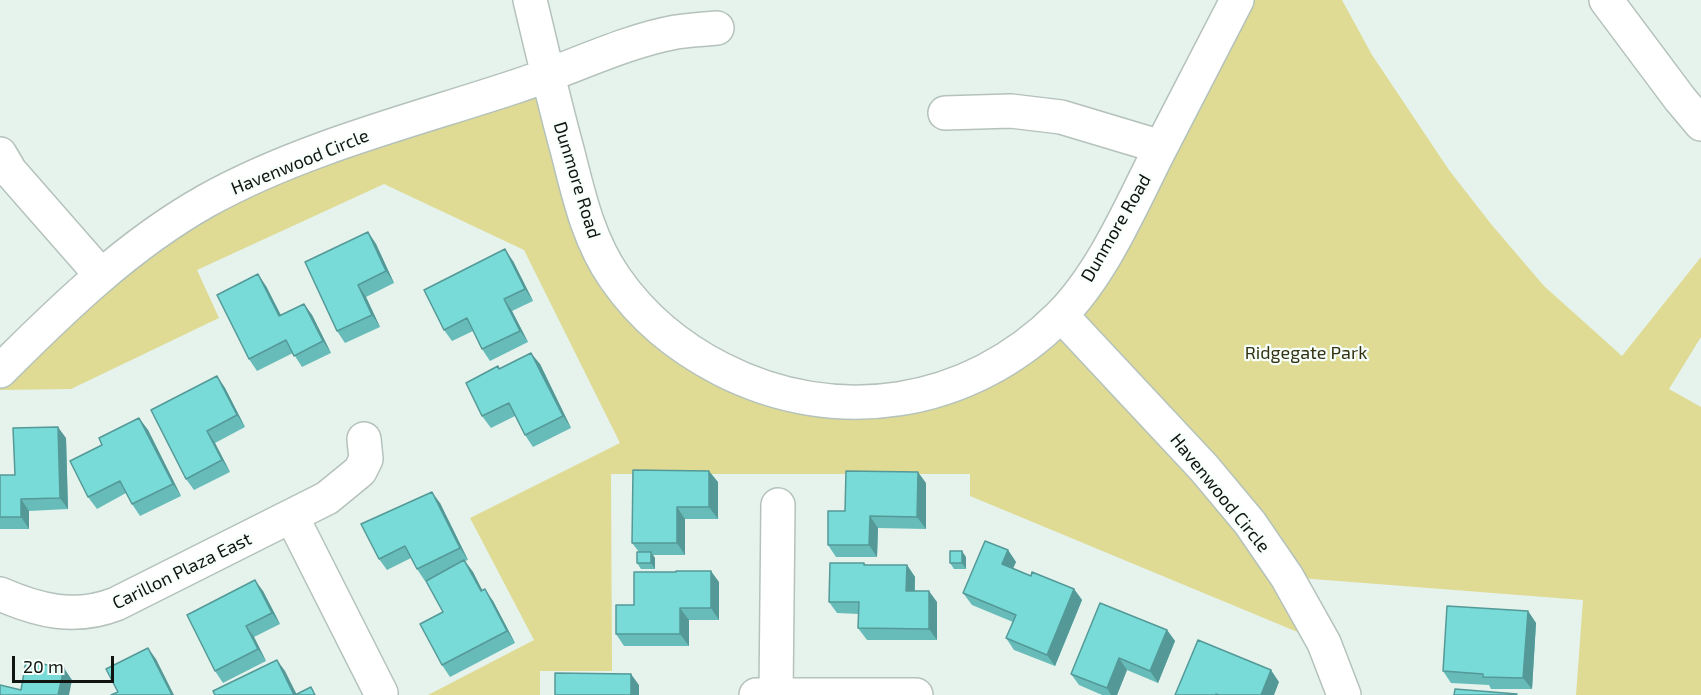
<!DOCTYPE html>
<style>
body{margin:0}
#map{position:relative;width:1701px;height:695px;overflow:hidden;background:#e5f3ec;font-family:"Exo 2",sans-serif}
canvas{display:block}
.scale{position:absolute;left:12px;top:656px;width:102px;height:27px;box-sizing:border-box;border:3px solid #101512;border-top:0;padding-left:8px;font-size:18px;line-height:21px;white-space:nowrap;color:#101512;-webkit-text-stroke:4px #f6fffa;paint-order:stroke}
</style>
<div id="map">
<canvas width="1701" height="695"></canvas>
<div class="scale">20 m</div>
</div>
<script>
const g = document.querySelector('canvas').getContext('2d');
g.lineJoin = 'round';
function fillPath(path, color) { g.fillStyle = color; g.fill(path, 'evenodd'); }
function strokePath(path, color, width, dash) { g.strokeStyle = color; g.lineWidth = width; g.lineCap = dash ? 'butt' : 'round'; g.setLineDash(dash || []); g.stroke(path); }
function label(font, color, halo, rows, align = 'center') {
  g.font = font + ' "Exo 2",sans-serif'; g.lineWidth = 4.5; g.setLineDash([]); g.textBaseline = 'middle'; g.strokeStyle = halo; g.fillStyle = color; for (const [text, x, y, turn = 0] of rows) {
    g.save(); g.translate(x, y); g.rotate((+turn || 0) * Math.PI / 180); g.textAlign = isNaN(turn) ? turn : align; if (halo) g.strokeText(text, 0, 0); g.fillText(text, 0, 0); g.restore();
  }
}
fillPath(new Path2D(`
 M1237,0H1342L1372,55L1449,170L1491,224L1544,286L1622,356L1701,257V337L1669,389L1701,407V695H1576L1583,600L1287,577L1324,643L970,496V474H611L612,671H540V695H428L534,640L470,518L620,443L524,250L384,184L197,270L219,318L71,389L0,390V371L206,201L548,77L615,279L745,381L918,397L1061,315Z`), '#dfdb94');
const minor = new Path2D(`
 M530,0C542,51 554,102 568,153C579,197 589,241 615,278C642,317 680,348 721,369C836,428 969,407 1060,316C1103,273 1132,204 1159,151C1185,100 1211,50 1237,0
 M1606,0L1680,99L1701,124
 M945,113L1011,111L1061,117L1161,147
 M0,154L10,171L101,275
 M1061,315L1204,468L1250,523L1287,577L1324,643L1344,695
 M0,371C63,308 128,245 206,201C301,148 415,120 517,86C570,69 622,42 676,32C690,30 704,29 717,28
 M292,517L381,693
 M0,594C39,611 75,620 116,604L327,498L360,471L366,459L364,439
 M776,694L778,505
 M756,695H916`);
strokePath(minor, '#b4c2bb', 36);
strokePath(minor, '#fff', 33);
fillPath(new Path2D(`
 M368,232L376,244L394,283L366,297L380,327L345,343L337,331Z
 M513,261L533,301L512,311L528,342L490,361L482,349L473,331L452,341L444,330Z
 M266,286L281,315L304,304L312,315L331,353L302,367L293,353L257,371L249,359Z
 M540,364L571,428L533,447L525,435L515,416L491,428L482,416L500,368Z
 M217,376L225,388L245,427L215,443L230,472L194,490L186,479Z
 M139,418L148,430L181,496L140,516L132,504L126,493L97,509L88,497L102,445Z
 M66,438L68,509L29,511V529H0V475H15Z
 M633,470L718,482V519H685V555H653L655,558V569H641L637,563L639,552L632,543Z
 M926,483V529L878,528L877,557H836L828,545L845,511Z
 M440,503L468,560L465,561L473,572L482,591L493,601L515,643L450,677L442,665L443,612L436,576L425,581L417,569L411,558L387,570L379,559Z
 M1008,550L1016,562L1013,568L1031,576L1074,589L1082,600L1055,666L1014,650L1006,638L1013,622L972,605L963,593Z
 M966,557V569H954L950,563Z
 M864,563L866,565H907L915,577V591L937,602V640H867L858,628L859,614L837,613L829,602Z
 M719,582V620H689V646H624L616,634L634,605Z
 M263,591L280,624L254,637L266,661L223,683L215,671Z
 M1528,611L1536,623L1532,689H1491L1489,685L1451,683L1443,671Z
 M1167,630L1175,641L1158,683L1127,670L1117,695H1102L1079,685L1071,674Z`), '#67bcba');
fillPath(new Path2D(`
 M368,232L376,244L394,283L386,271Z
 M505,249L513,261L533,301L525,289Z
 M258,274L266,286L287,328L279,316Z
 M358,285L366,297L380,327L372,315Z
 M504,299L512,311L528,342L520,331Z
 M304,304L312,315L331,353L323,341Z
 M531,353L540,364L571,428L563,416Z
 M217,376L225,388L245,427L237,415Z
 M139,418L148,430L181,496L173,484Z
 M58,427L66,438L68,509L60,498Z
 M207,431L215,443L230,472L222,460Z
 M709,471L718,482V519L709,507Z
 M918,472L926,483V529L917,517Z
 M432,492L440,503L468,560L460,548Z
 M21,499L29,511V529L21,517Z
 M677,507L685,519V555L677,543Z
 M870,516L878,528L877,557L869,545Z
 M1008,550L1016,562L1010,575L1002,564Z
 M962,551L966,557V569L962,563Z
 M651,552L655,558V569L651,563Z
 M464,560L473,572L489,603L481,591Z
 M907,565L915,577L914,602L906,591Z
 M711,571L719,582V620L711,608Z
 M255,580L263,591L280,624L272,613Z
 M485,589L493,601L515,643L507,631Z
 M1074,589L1082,600L1055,666L1047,655Z
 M929,591L937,602V640L929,629Z
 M680,608L689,620V646L680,634Z
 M1528,611L1536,623L1532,689L1523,678Z
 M246,626L254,637L266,661L258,649Z
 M1167,630L1175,641L1158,683L1150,671Z
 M148,648L156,659L174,695H172Z
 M1119,658L1127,670L1117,695H1111L1107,688Z
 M277,660L285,671L297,695H294Z
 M64,668L72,680L69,695H58Z
 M1271,670L1279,682L1274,695H1261Z
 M631,674L639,685V695H631Z`), '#549997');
const building = new Path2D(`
 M368,232L386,271L358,285L372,315L337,331L305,262Z
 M505,249L525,289L504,299L520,331L482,349L467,318L444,330L424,290Z
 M258,274L279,316L304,304L323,341L294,356L286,340L249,359L217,295Z
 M531,353L563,416L525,435L509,403L482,416L466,383L498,366L499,369Z
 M217,376L237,415L207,431L222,460L186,479L151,410Z
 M139,418L173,484L132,504L120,481L88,497L70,461L102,445L99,438Z
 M58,427L60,498L21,499V517H0V475H15L13,428Z
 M633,470L709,471V507H677V543H632Z
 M846,471L918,472L917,517L870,516L869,545H828V511H845Z
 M432,492L460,548L417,569L405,546L379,559L361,524Z
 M985,541L1008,550L1002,564L1031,576L1032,572L1074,589L1047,655L1006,638L1016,615L963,593Z
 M950,551H962V563H950Z
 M637,552H651V563H637Z
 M464,560L481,591L485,589L507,631L442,665L420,624L443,612L426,581Z
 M830,563H864V565H907L906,591H929V629L858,628L859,602H829Z
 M676,571H711V608H680V634H616V605H634V572H676Z
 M255,580L272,613L246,626L258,649L215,671L187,615Z
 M1100,603L1167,630L1150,671L1119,658L1107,688L1071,674Z
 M1447,606L1528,611L1523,678L1483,677V674L1443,671Z
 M1198,640L1271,670L1261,695H1219L1216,694V695H1175Z
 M148,648L172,695H111L118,692L106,669Z
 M277,660L294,695H215L213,691Z
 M26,661L64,668L58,695H0V685L21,690Z
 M555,673L631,674V695H555Z
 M311,687L315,695H295Z
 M1455,689L1517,694L1516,695H1454Z`);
fillPath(building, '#78dbd8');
strokePath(building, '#549997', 1.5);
label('18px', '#101512', '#f6fffa', [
 ["Havenwood Circle",300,162,-22],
 ["Dunmore Road",577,180,73],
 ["Dunmore Road",1116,228,-60],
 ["Havenwood Circle",1220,493,51],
 ["Carillon Plaza East",182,571,-26]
]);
label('18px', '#343212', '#f6fffa', [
 ["Ridgegate Park",1306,353]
]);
</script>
